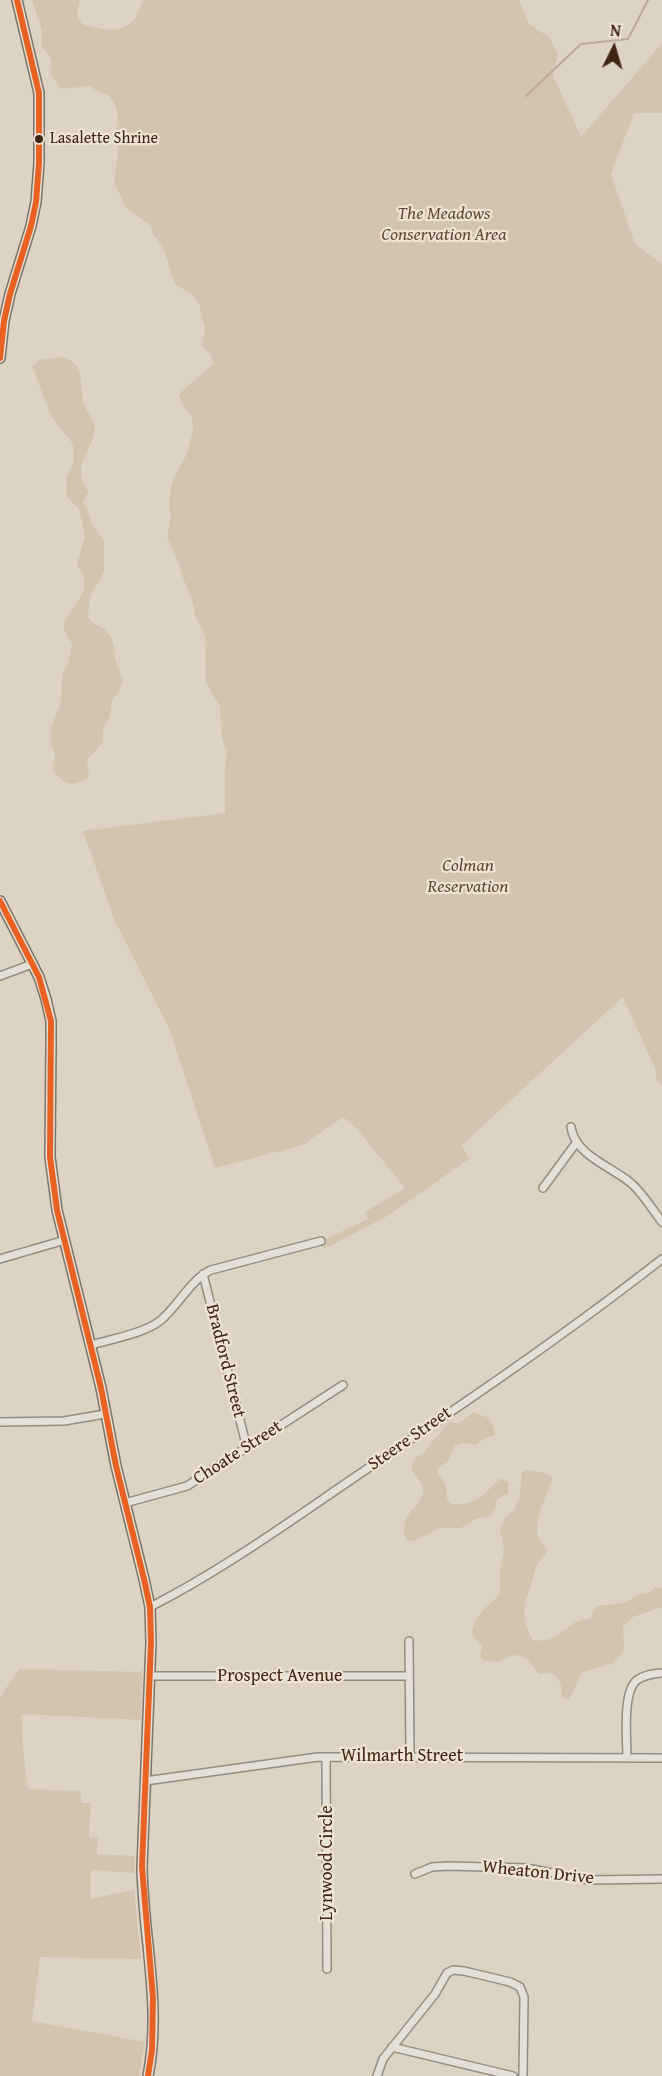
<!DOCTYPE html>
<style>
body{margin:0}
#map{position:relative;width:662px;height:2076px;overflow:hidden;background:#dcd3c4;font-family:"Gentium Book Plus",serif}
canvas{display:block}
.north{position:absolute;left:584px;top:18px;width:60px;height:60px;-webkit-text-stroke:4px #efe4d2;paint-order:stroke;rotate:5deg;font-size:16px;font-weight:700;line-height:24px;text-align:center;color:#3f2313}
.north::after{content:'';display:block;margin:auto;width:21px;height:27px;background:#3f2313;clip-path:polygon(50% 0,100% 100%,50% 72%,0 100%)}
</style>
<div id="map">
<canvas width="662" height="2076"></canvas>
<div class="north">N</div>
</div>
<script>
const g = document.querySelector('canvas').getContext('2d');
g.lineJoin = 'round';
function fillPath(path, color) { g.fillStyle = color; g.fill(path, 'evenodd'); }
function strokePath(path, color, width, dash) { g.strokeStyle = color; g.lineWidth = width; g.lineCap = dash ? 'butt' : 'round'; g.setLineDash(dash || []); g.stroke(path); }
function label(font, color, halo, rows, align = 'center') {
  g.font = font + ' "Gentium Book Plus",serif'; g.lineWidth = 4.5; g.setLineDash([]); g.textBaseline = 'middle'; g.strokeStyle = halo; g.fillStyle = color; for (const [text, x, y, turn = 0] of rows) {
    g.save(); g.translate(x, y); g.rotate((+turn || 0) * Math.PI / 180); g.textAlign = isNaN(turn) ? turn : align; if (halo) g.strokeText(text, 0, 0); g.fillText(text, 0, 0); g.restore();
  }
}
fillPath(new Path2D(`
 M32,0H80L77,16L82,24C113,33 132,36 143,0H519L529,24L550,38L558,55L553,75L581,137L662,43V113H634L611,174L635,244L662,264V1085L657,1081L655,1068L623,997L462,1145L469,1159L389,1215L328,1247L323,1248L322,1241L368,1219L365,1212L405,1188L356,1128L343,1117L303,1145L215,1168L169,1028L114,919L83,831L225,813V765L227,749L222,740L220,707L206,683L205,636L200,624L195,617L193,604L181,572L176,556L167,538L171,518L169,507L170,492L175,475L187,454L193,429L192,416L182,404L179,395C189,382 204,375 214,363L211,356L202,345L205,329L199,303L193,295L175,284L163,247L153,234L150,225L126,208L114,182L118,155L116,134L118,117L116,106L108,94L100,93L90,86L61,89L51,75V59L42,47V31Z
 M62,357C85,361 80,386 84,403C86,411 92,417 94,425C98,449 68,461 89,492L83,502L90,515L91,524L104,540V572L90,596L88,616L92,622L104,629L111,637L115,650V659L123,680L120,690L112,700L110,717L103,730V742L87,760L89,776C73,789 63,785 52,769L55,755L51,743V729L61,701L62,675L68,664L72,644C70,640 66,635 65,631C58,612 101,596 77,565L85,535L79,509L68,498L66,494L67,476L74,461L73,444L51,416L32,366L40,360Z
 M473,1412L489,1418L494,1427L495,1435L485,1438L476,1445C458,1441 453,1442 449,1461L439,1467L437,1472L446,1485L447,1500L451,1504C477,1506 483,1494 501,1478L508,1483V1493L497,1500L495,1509L490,1516L475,1519L461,1528H440L414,1541L406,1540C397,1512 426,1504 423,1488C422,1482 414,1475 411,1468L414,1459L423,1453L449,1422L459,1423Z
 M526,1469C535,1473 547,1470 553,1479C546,1495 526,1537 546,1546L547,1553C533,1568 536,1568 531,1586C530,1591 527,1595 526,1599C522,1615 525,1626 533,1640C557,1643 559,1632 576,1622C580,1620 586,1619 591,1618L593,1610L599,1605H612L627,1602L639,1594L649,1593L655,1587L662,1588V1607L633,1617L623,1627L624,1651L612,1664L582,1672C577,1682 576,1691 568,1700L562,1698C562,1681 558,1670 539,1674C525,1656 520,1649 500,1662L484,1660L480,1656L482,1646L472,1634C474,1615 487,1607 500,1594V1569L504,1550L500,1529L504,1519L514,1510L519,1499L522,1474Z
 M19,1669L142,1672L141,1720L22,1714V1740L28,1789L81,1791V1803H91L89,1837L98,1838L97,1854L135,1856L134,1873L91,1870L90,1899L134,1890L141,1959L40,1957L32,2021L145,2042L139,2076H0V1697Z`), '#d2c4af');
strokePath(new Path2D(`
 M526,96L581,44L628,39L648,0`), '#bbaa95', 2);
const minor = new Path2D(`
 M0,976L32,964
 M571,1127C575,1156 613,1167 632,1184C644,1195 652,1209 662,1222
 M543,1188L576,1143
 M0,1259L65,1240
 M203,1274L247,1448
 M91,1345C111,1339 146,1333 161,1320C180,1304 189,1281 211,1270L321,1241
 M0,1422L64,1421L105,1414
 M125,1503L187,1486L343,1385
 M150,1607C223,1570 293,1519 361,1473C463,1404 565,1335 662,1259
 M409,1641L410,1756
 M150,1676H409
 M326,1757L327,1969
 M627,1758C627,1739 622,1692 637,1680C644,1675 652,1674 660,1673
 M145,1781L318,1757L662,1758
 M415,1874L432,1867L448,1866L526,1868L589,1880L662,1879
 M392,2047L513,2076
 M377,2076L383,2059L435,1994L447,1973L453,1970L464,1971L510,1982L520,1987L524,1997L523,2076`);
const secondary = new Path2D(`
 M0,358L4,321L10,294L31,226L36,202L39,163V93L17,0
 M0,901L39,977L46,999L51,1021V1045L50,1157L57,1210L101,1388L116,1466L144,1579L150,1607L151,1642L142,1867C143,1937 162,2006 148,2076`);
strokePath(minor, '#948c81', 10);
strokePath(secondary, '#7e746a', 12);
strokePath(minor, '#e4e0d8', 7);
strokePath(secondary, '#e4e0d8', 9);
strokePath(new Path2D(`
 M0,358L4,321L10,294L31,226L36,202L39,163V93L17,0
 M0,901L39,977L51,1021L50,1157L57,1210L101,1388L116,1466L144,1579L150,1607L151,1642L142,1867L153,1998L152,2050L148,2076`), '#e96221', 6);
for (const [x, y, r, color] of [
 [39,139,5,"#3f2313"]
]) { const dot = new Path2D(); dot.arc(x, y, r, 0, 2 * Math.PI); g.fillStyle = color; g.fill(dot); strokePath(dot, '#efe4d2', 2); }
label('16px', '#3f2313', '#efe4d2', [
 ["Lasalette Shrine",50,139]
], 'left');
label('italic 18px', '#624836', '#efe4d2', [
 ["The Meadows",444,214],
 ["Conservation Area",444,235],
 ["Colman",468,866],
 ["Reservation",468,887]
]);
label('18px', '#3f2313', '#efe4d2', [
 ["Bradford Street",225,1361,76],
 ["Steere Street",410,1439,-35],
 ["Choate Street",238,1453,-33],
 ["Prospect Avenue",280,1676],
 ["Wilmarth Street",402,1756],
 ["Lynwood Circle",327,1863,-90],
 ["Wheaton Drive",538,1873,6]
]);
</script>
